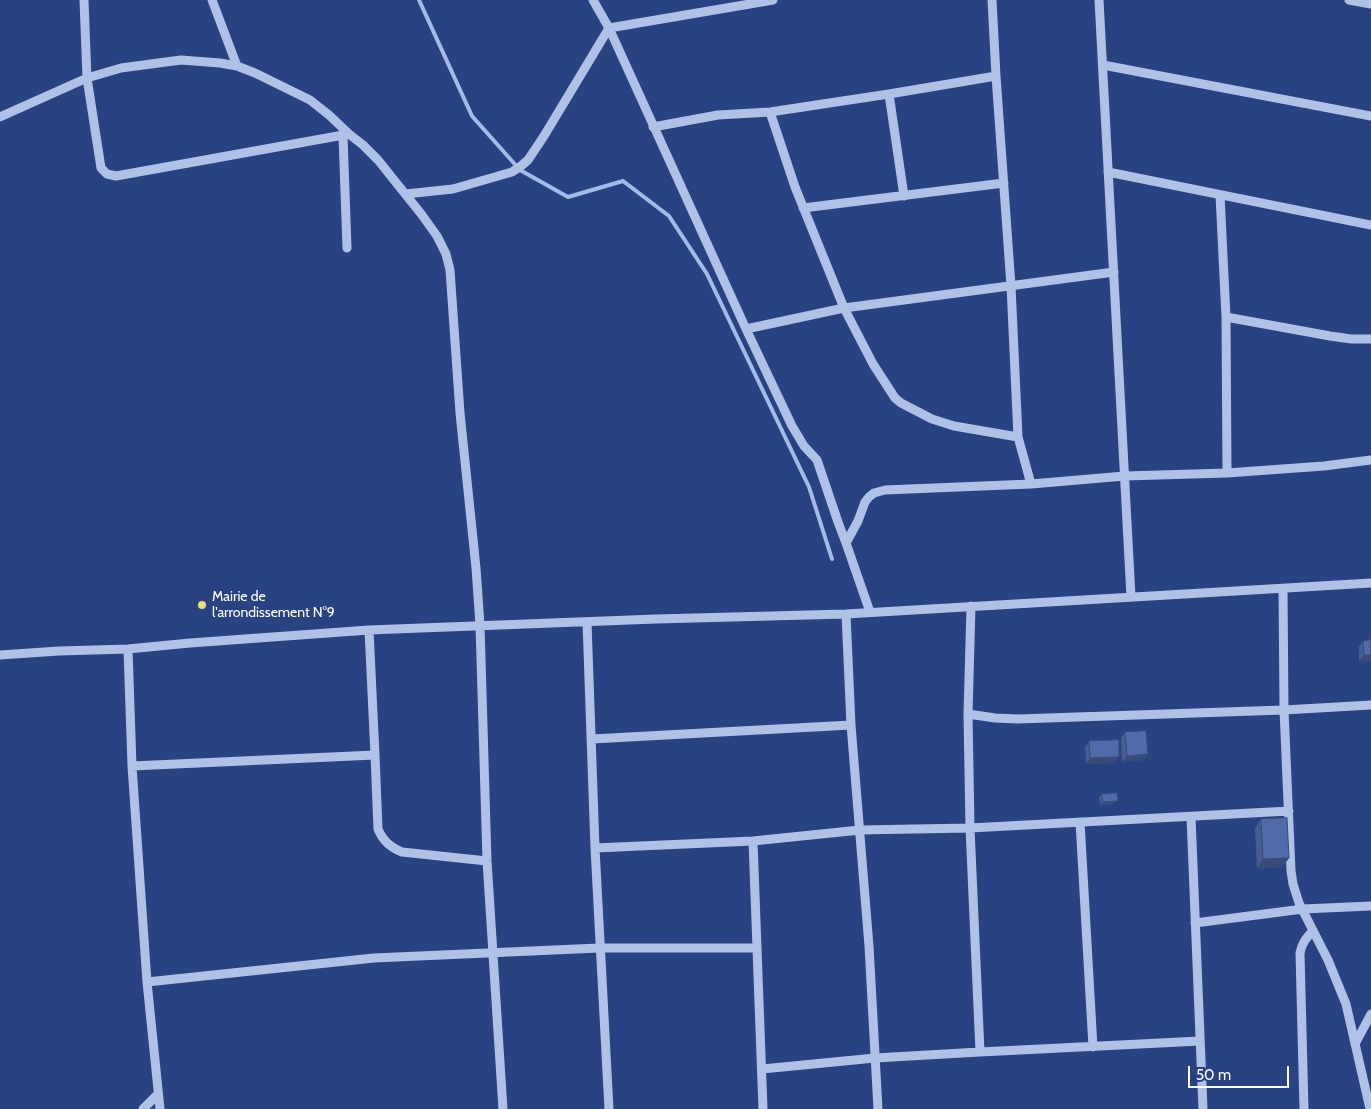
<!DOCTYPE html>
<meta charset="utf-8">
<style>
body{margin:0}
#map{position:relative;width:1371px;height:1109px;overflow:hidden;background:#284282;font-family:Cabin,sans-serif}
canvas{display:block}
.scale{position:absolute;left:1188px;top:1066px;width:101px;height:22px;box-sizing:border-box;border:2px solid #fff;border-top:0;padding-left:6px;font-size:15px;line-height:18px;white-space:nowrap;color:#fff;-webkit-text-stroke:4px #284282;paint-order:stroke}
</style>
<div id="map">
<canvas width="1371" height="1109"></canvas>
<div class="scale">50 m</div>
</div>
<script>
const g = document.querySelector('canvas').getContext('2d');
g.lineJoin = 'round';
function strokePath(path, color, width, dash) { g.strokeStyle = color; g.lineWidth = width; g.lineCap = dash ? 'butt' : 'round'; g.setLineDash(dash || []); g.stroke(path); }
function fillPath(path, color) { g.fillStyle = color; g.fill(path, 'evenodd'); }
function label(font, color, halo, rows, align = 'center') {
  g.font = font + ' Cabin,sans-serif'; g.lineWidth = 4.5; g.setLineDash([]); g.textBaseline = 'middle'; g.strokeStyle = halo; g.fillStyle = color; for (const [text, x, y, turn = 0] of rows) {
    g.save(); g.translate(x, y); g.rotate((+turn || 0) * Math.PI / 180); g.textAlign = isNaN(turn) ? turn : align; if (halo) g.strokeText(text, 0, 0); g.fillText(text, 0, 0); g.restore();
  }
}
strokePath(new Path2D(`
 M419,0L472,116L520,170L568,197L623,181L669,216L707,274L809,487L832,559`), '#a5bae6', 4);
strokePath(new Path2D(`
 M84,0L87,78L101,168L107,174L116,176L349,134
 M212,0L237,66
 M593,0L609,28L746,329L792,426L804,446L817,460L838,522L846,543L870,612
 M992,0L996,76L1011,286L1018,437L1031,484
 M1099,0L1131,597
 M1349,0L1371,4
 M1103,65L1371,116
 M889,94L904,196
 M770,112L795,187L844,308L873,364L895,398L901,403L932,419L954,426L1018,437
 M0,117L87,78L121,68L181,60L220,63L237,66L255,73L310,100L329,115L349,134L363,145L378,160L422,215L437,236L446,254L450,270L460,413L476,568L480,625L487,861L503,1109
 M653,127L718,115L770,112L889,94L996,76
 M343,136L347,248
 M1108,172L1371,225
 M406,194L453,189L512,172L521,166L528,160L544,136L609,28L773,0
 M1220,195L1226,317L1227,473
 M803,208L1004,183
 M1226,317L1330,336L1351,339H1371
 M746,329L844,308L1114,272
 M846,543L858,521L865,502L869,497L874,493L885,490L1031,484L1125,476L1227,473L1324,466L1371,460
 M1283,589L1284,710L1371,705
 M971,606L968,714L970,828L980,1052L1200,1041
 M846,614L851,725L869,946L878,1109
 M587,622L595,848L609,1109
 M369,630L375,755L378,829C383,841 390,847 402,852L487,861
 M128,649L132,766L147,982L160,1109
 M0,655L59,651L128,649L190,643L369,630L656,619L846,614L1371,583
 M968,714L995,718L1018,719L1284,710L1291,871L1293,884L1299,903L1328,960L1346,1004L1370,1109
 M592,739L851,725
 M132,766L375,755
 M1191,817L1203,1109
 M1080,822L1093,1047
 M753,841L763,1109
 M595,848L753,841L860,830L970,828L1289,811
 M1195,923L1303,909L1371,906
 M147,982L374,958L599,948H757
 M1355,1044L1371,1014
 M762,1069L875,1058L980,1052
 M143,1109L158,1094
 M1304,1109L1300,953C1302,943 1306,938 1313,931`), '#b0c1e6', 9);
fillPath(new Path2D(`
 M1363,641L1371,661H1359V647Z
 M1125,732L1143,760L1122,762L1121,738Z
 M1089,741L1115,763L1086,764L1085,747Z
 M1102,794L1115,804L1100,805L1099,797Z
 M1261,819L1289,858L1282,867L1257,868L1255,828Z`), '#465c92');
fillPath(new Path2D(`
 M1364,655H1371V661H1359Z
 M1148,754L1143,760L1122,762L1127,756Z
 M1119,757L1115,763L1086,764L1090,758Z
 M1118,801L1115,804L1100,805L1102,802Z
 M1289,858L1282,867L1257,868L1263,859Z`), '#394b77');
const building = new Path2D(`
 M1371,640V655H1364L1363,641Z
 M1146,731L1148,754L1127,756L1125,732Z
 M1119,740V757L1090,758L1089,741Z
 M1117,793L1118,801L1102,802V794Z
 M1287,818L1289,858L1263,859L1261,819Z`);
fillPath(building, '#516baa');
strokePath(building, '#394b77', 1);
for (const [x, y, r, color] of [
 [202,605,5,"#ed7"]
]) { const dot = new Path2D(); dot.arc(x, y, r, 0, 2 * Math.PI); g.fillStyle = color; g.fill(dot); strokePath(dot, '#284282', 2); }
label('14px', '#fff', '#284282', [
 ["Mairie de",212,597],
 ["l'arrondissement N°9",212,613]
], 'left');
</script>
